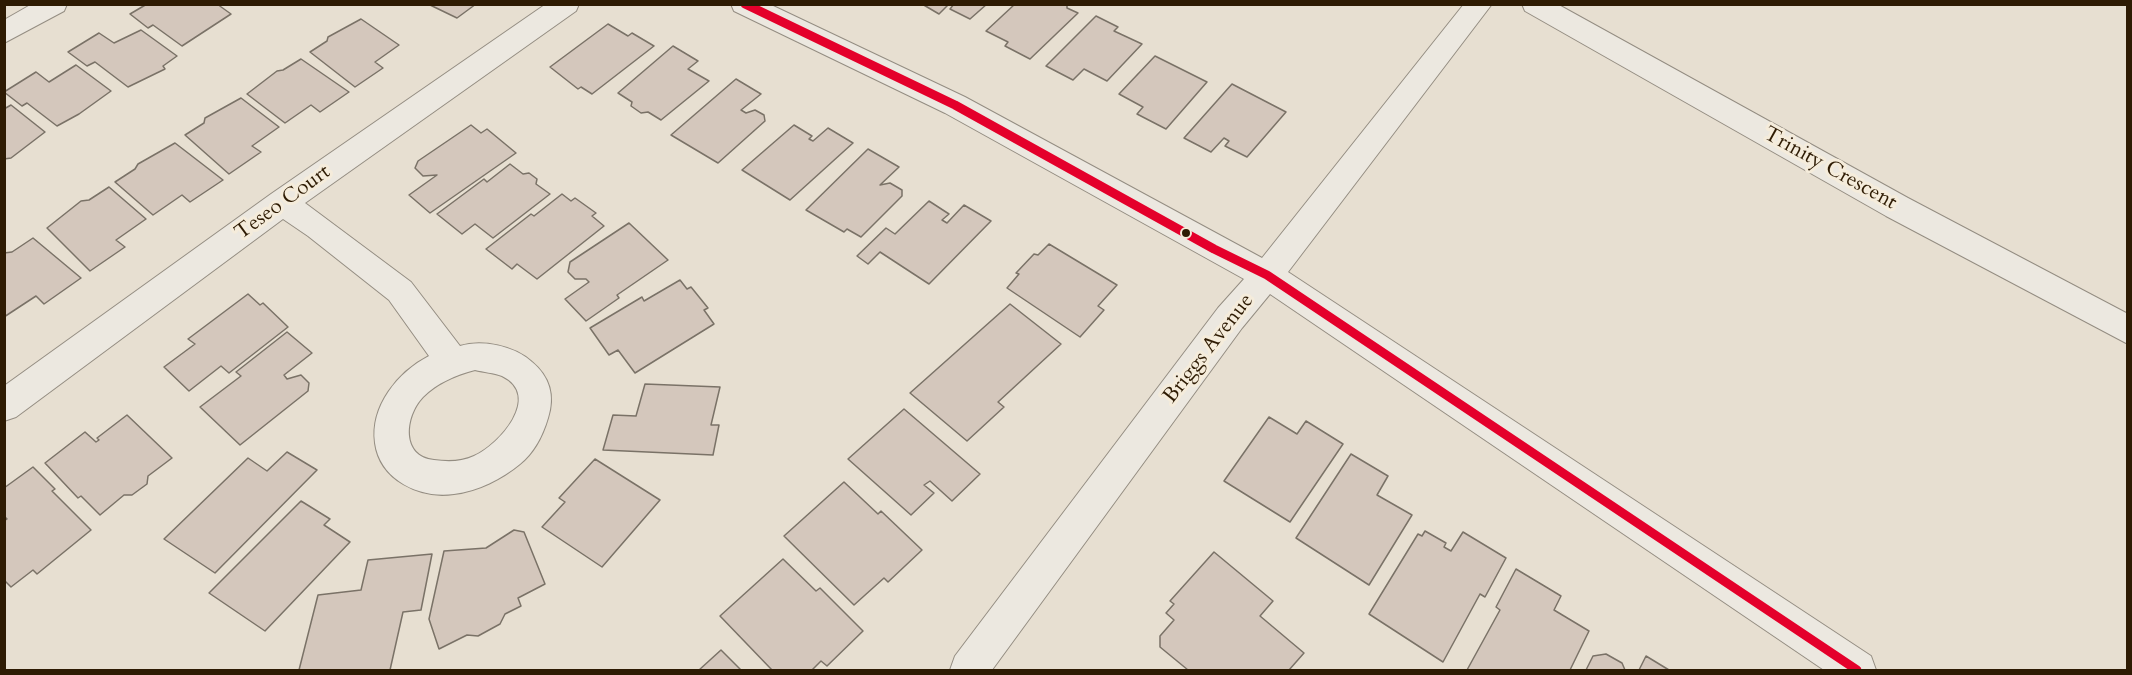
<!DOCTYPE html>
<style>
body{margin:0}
#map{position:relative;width:2132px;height:675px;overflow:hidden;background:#e7dfd1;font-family:Cardo,serif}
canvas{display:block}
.frame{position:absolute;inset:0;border:6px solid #2e1b03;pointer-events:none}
</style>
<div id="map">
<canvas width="2132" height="675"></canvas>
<div class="frame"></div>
</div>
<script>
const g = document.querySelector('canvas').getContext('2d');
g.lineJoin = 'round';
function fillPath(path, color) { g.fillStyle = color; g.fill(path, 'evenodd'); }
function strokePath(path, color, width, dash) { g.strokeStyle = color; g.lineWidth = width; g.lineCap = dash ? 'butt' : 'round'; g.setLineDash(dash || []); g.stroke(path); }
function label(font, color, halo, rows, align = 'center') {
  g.font = font + ' Cardo,serif'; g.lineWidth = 6; g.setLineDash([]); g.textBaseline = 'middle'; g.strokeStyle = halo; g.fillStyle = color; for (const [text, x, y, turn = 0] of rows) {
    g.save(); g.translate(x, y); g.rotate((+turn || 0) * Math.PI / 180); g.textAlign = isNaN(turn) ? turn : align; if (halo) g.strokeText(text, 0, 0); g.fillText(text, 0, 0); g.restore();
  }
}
const building = new Path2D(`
 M147,4H217L231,14L182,46L153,25L148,28L130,14Z
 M428,4H476L457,18Z
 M922,4H949L939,14Z
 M987,4L970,19L950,9L954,4Z
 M1015,4H1067V8L1078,13L1030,59L1005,46L1008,42L986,31Z
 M1096,16L1118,27L1114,31L1142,44L1107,81L1084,69L1073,80L1046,66Z
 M361,19L399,45L375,62L383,68L355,87L310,52L327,41L328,37Z
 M608,24L628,36L632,33L654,46L592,94L581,87L578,89L550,67Z
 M141,30L177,56L163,66L165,69L128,87L95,62L87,66L68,52L99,33L114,43Z
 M673,46L698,61L688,69L709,81L661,120L648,112L641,113L631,106L632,102L618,93Z
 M1155,56L1207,82L1166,129L1137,114L1143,107L1119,94Z
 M301,59L349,92L320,112L311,105L285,123L247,94L277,71L283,70Z
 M76,65L111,91L79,114L57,126L27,103L22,106L4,92L36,72L49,82Z
 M736,79L761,94L741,110L746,113L755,110L764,115L765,121L718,163L671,135Z
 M1232,84L1286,112L1247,157L1225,146L1229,141L1224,138L1211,152L1184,138Z
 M241,98L279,127L252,146L261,152L229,174L185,135L204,123L205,118Z
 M11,105L45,132L11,158L4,159V109Z
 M471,125L481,133L487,129L516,153L430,213L409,195L437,175L423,176L415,168L418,161Z
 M794,125L812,136L809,139L813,141L828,128L853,143L790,200L742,170Z
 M175,143L223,180L190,202L182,195L153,215L115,182L135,169L138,164Z
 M868,149L899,167L880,185L890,183L902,190V196L861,237L847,229L844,232L806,210Z
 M510,164L523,174L529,173L537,179L536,184L550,194L493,238L475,224L462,234L437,214L484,179L487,182Z
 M109,187L146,219L116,240L125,247L90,271L47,228L81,201L89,200Z
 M562,194L571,201L575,198L596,213L592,216L604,226L537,279L517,264L512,269L486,249L531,214L534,216Z
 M929,201L949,214L942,220L947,223L964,205L991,221L929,284L880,252L868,264L857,256L886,228L895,234Z
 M629,223L668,260L617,295L619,298L586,321L565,299L589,282L586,279H575L568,272L570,262Z
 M33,238L81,278L44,304L36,296L4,317V253L12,252Z
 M1049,244L1117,285L1098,306L1104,310L1080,337L1007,288L1019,274L1016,273L1034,254L1038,255Z
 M680,280L687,289L691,287L708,308L704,310L714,324L635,373L618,350L609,355L590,328L642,297L644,301Z
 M248,294L260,305L263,303L288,327L229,373L221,366L189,391L164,367L195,344L188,339Z
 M1010,304L1061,344L998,402L1004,407L967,441L910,393Z
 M287,332L312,353L284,375L287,379L301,375L309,383L308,391L240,445L200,407L241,376L236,372Z
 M645,384L720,387L711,425H719L713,455L603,450L613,415L636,416Z
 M904,409L980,474L952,501L930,481L924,485L934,493L911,515L848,459Z
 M127,415L172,458L148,476L147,484L132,495H124L100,515L81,496L78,498L45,463L85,432L96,442L99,440L97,438Z
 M1269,417L1297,434L1306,421L1343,444L1290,522L1224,481Z
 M287,452L317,470L215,573L164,539L248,458L267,471Z
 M1351,454L1388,476L1377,495L1412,515L1369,585L1296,538Z
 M595,459L660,500L602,567L542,527L565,502L559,498Z
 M33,467L55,489L52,491L91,530L37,574L33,570L11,587L4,580V521L7,519L4,516V488Z
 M844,482L878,514L881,511L922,550L888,582L884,578L854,605L784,536Z
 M301,501L330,519L324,525L350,542L265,631L209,593Z
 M514,530L524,532L545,584L518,598L521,606L505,614L500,624L478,636L467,635L439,649L429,619L444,551L486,548Z
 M1425,531L1446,543L1444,547L1451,551L1463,532L1506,558L1485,597L1480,594L1443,662L1369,614L1418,534L1422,536Z
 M1214,552L1273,601L1260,616L1304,653L1289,670H1188L1160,647V636L1174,620L1166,613L1174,604L1170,601Z
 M432,554L421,610L403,612L390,670H299L318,595L361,590L368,560Z
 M783,559L816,591L820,588L863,631L827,666L821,661L812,670H772L720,616Z
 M1516,569L1561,596L1554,610L1589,631L1570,670H1467L1500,610L1496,607Z
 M721,650L741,670H699Z
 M1606,654L1622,663L1625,670H1586L1593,656Z
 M1646,656L1669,670H1639Z`);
fillPath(building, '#d4c7bc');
strokePath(building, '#7a7267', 1.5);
const minor = new Path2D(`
 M32,4H67L64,11L4,43V20Z
 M546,4H579L576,11L305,203L411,282L460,346C482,339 515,346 532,362C550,377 555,396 548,418C543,435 534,453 520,464C502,479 478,491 454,494C420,499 380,480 375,443C370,406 398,372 429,356L389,300L308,236L283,219L16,417L4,421V386L271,194ZM475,370C483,372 494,373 502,376C543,396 499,445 474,456C461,462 448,462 434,460C401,457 404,417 423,397C437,383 456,375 475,370Z
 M731,4H769L965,97L1262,258L1464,4H1492L1288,272L1871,656L1876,670H1824L1270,294L1242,328L992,670H950L955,656L1218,308L1244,279L945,113L734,11Z
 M1522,4H1557L1908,198L2128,314V344L1886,216L1525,11Z`);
strokePath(minor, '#948d82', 2);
fillPath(minor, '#ece8e0');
strokePath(new Path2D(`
 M745,4L955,105L1214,249L1267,275L1857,670`), '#e4002b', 9);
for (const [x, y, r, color] of [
 [1186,233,5,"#2e1b03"]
]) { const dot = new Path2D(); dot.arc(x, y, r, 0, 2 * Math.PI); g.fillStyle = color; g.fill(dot); strokePath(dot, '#f5ecdb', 2); }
label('21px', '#2e1b03', '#f5ecdb', [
 ["Trinity Crescent",1830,169,29],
 ["Teseo Court",283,203,-36],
 ["Briggs Avenue",1209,349,-52]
]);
</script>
